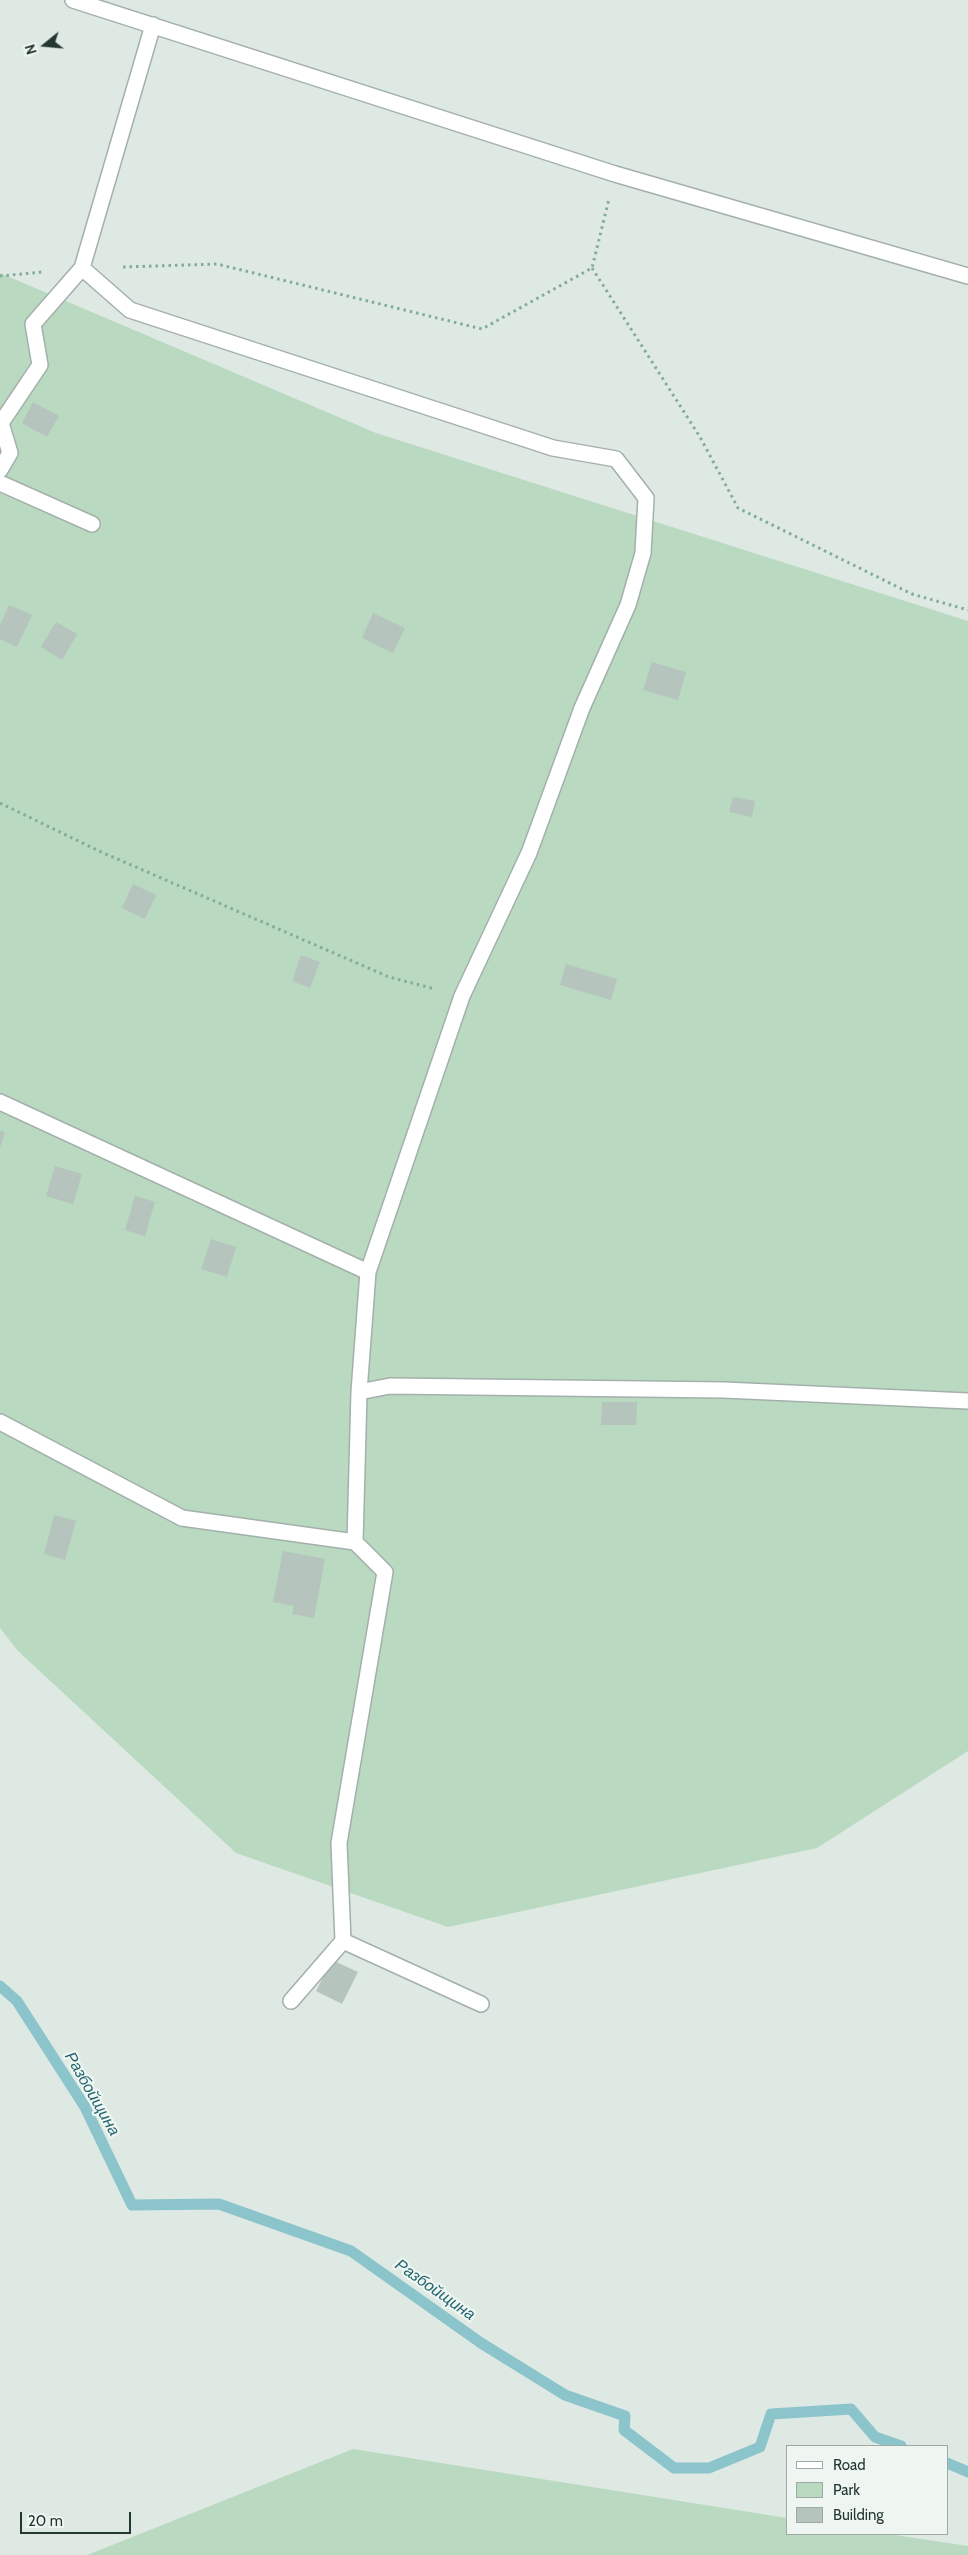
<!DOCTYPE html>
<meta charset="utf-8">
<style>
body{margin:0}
#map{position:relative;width:968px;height:2555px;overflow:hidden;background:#dfe9e4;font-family:Cabin,sans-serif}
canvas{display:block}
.legend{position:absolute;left:786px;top:2445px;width:162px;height:90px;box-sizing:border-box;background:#eff6f2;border:1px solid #9daaa5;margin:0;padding:6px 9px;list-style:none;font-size:15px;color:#223831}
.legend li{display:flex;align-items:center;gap:10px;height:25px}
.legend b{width:25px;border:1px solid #9daaa5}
.north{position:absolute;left:20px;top:20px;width:50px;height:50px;-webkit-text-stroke:4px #eff6f2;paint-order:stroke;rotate:253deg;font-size:14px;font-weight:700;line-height:20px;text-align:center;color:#223831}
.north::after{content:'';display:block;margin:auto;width:18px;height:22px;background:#223831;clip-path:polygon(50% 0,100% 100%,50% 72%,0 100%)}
.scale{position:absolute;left:20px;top:2512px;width:111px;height:22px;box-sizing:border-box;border:2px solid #223831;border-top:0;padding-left:6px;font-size:15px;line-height:18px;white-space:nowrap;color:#223831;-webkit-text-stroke:4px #eff6f2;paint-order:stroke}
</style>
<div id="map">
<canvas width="968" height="2555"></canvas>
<ul class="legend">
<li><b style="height:6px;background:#fff"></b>Road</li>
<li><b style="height:14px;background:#b9d9c1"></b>Park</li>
<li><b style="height:14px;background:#b5c4bd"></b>Building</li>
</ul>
<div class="north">N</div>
<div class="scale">20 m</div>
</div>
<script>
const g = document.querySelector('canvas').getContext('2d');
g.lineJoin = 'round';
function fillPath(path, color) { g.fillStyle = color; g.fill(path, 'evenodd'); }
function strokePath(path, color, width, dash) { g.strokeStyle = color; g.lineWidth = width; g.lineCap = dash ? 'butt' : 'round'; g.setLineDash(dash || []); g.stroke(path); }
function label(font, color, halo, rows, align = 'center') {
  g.font = font + ' Cabin,sans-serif'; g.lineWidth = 4.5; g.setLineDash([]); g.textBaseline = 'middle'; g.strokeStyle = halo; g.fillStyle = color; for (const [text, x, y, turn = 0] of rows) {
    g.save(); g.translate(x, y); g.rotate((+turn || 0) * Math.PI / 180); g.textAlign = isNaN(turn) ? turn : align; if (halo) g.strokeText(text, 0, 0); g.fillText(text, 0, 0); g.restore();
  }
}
fillPath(new Path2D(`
 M0,273L376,433L968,621V1751L817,1848L448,1927L236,1853L18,1651L0,1628Z
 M353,2449L787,2518V2534H888L968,2546V2555H87Z`), '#b9d9c1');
strokePath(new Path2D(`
 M0,1986L17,2001L85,2107L132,2205L219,2204L351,2251L481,2343L565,2395L625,2416L624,2430L674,2468H709L760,2447L771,2414L851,2409L875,2437L901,2446
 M947,2463L968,2472`), '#8bc4cb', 11);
fillPath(new Path2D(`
 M33,402L59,416L47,437L22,423Z
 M9,605L32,615L17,647L0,639V625Z
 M373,613L405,628L393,653L362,638Z
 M56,622L77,634L62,660L41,647Z
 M652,662L686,672L678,700L643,690Z
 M733,797L755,801L752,817L729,812Z
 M133,884L156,895L145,919L122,908Z
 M301,955L320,962L310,988L292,981Z
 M566,964L617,979L611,1000L560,985Z
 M0,1131L5,1132L0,1148Z
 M55,1166L82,1174L73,1204L46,1196Z
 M135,1196L155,1202L145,1236L125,1230Z
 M211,1239L236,1247L227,1277L201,1269Z
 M602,1402H637L636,1425H601Z
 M54,1515L76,1521L65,1560L44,1554Z
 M283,1551L325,1559L314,1618L292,1614L294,1606L273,1602Z
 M332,1960L358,1972L342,2004L316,1991Z`), '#b5c4bd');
const minor = new Path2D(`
 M73,0L615,174L968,276
 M153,25L82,268L130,310L553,448L616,459L646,498L643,553L628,605L582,708L529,853L462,996L368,1272
 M0,470L10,453L1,423L40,365L33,324L82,268
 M0,483L92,524
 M0,1102L368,1272L359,1392L355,1542L182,1518L0,1422
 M359,1392L390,1386L724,1390L968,1401
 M343,1941L481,2004
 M291,2001L343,1941L339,1843L385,1572L355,1542`);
strokePath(minor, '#a3b0ab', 18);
strokePath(new Path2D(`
 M123,267L217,264L482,329L592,268L609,199
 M592,268L700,437L738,508L912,594L968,610
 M0,276L42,272
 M0,803L99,851L389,977L435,989`), '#82ab9c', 3, [2.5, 4]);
strokePath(minor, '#fff', 15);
label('italic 16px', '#21656f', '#eff6f2', [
 ["Разбойщина",92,2094,60],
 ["Разбойщина",435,2290,35]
]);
</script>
